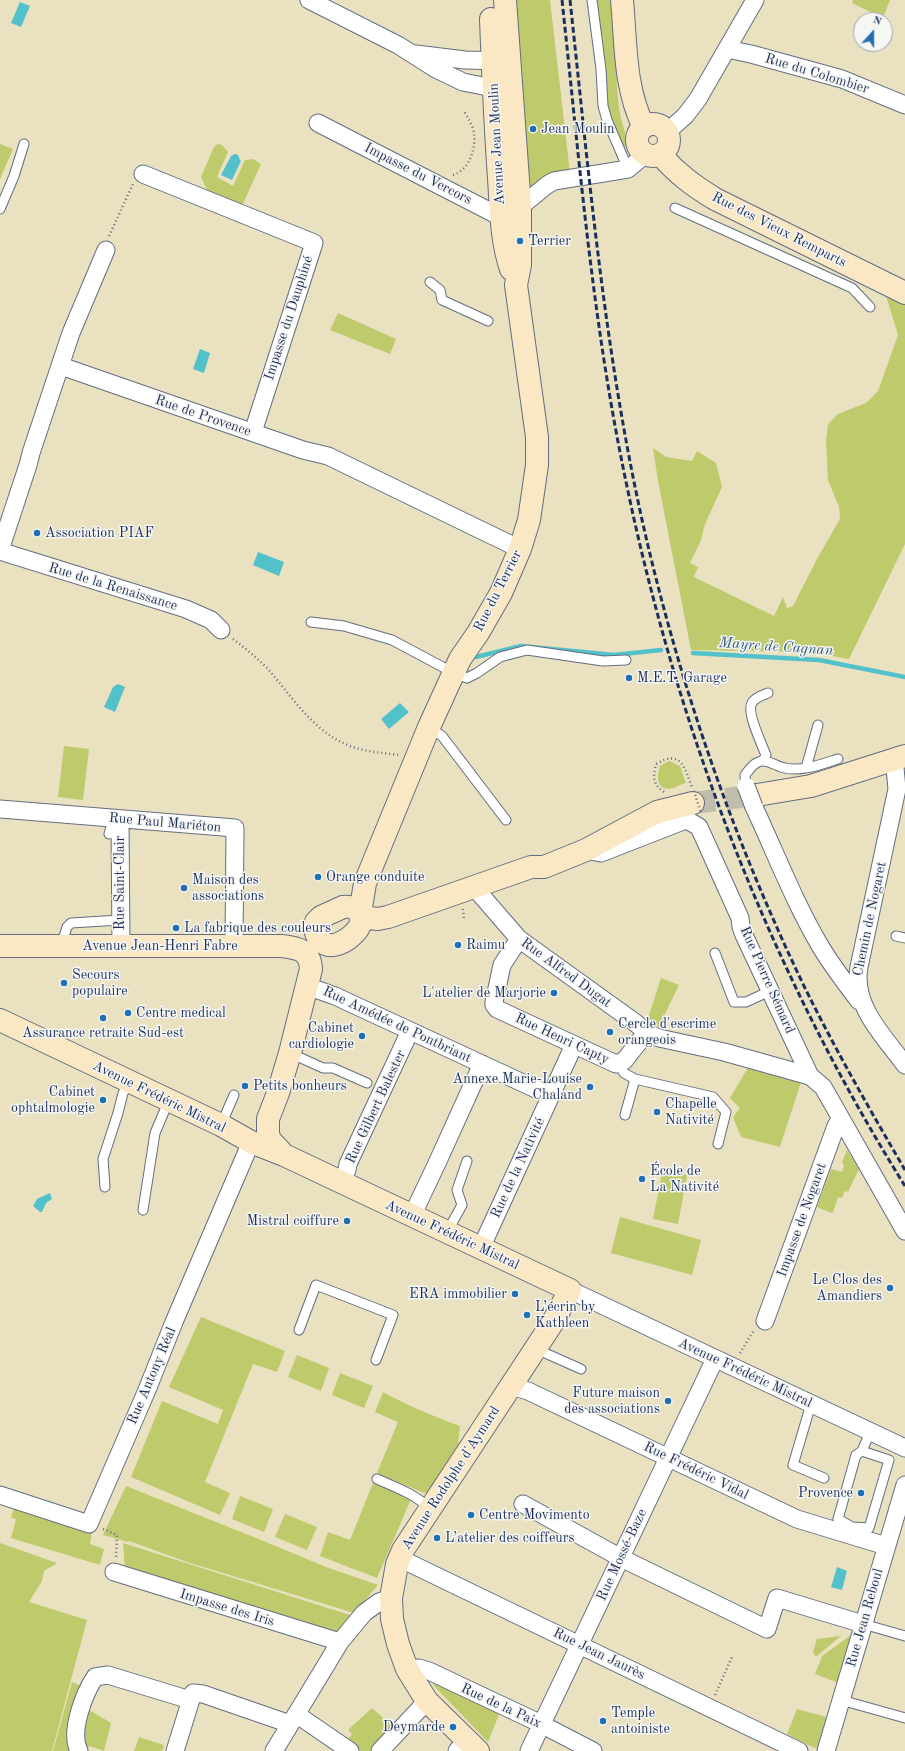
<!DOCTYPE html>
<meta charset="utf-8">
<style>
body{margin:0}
#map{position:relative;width:905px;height:1751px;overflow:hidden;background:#eae1c1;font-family:"Old Standard TT",serif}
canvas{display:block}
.north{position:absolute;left:853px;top:12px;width:40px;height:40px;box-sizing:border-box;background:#f6f6f2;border:1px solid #9ea6b7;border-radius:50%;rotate:21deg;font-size:11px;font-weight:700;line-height:16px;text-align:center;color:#1b2f5e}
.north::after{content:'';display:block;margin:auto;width:14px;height:18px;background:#1f6fb2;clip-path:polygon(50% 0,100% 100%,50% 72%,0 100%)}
</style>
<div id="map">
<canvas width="905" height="1751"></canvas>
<div class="north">N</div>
</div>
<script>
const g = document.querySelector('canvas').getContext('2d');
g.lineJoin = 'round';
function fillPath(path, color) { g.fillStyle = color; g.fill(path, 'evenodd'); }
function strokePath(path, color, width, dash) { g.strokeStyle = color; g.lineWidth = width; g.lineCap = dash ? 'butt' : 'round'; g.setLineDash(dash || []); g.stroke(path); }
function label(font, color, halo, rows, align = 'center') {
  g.font = font + ' "Old Standard TT",serif'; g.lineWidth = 3; g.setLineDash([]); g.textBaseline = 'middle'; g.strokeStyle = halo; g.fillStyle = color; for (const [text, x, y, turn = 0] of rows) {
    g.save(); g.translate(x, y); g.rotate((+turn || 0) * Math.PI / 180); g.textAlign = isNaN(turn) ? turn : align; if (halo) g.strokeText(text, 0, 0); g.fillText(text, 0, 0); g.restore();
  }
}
fillPath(new Path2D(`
 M510,0H550L570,173L533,186H527Z
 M595,0H613C617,38 614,77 620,114C622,126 630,138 624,150C600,111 600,46 595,0Z
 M853,0H890L883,18L852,3Z
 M0,144L13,149L0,179Z
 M218,144L222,145L228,152L217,177L233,186L245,160L253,159L261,164L242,206L208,192L201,177L214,147Z
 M886,296L905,305V544L849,659L808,652L691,650L658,481L653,448L666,457L692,461L697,451L716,463L722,487L705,524L701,540L690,563L698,567L694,577L774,616L783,597L787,608L793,606L818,557L840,519L839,507L828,480L826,442L828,424L838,414L866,403L878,391L898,335Z
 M338,313L396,339L390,354L330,330Z
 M64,746L89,749L83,800L58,797Z
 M669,761L680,766L686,783C681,784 677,787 673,788C657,792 656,777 660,766Z
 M661,978L679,985L657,1030L647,1021Z
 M749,1066L801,1082L780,1147L741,1137L733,1117L740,1108L730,1098Z
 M847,1150L859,1169L848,1192L845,1191L842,1198L838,1197L833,1212L832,1213L819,1208L817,1207L831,1169L842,1172L844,1166L842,1162Z
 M663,1168L687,1175L678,1224L653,1219Z
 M620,1217L701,1240L692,1275L611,1253Z
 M201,1317L285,1351L277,1372L253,1364L205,1482L230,1493L220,1515L131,1477L162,1401L218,1424L223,1410L169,1387Z
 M297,1355L329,1368L321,1391L288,1377Z
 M340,1373L373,1386L364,1408L332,1395Z
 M383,1392C408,1406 433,1416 460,1426L458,1445L435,1480L431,1491L424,1493L377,1473L398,1422L375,1412Z
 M373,1483L411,1499L377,1578L320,1556L328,1532L350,1540Z
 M126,1486L261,1540L326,1567L378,1585L354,1613L187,1562L129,1541L128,1542L103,1535Z
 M240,1496L273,1509L264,1532L232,1519Z
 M14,1508L92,1532L90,1544L104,1549L100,1565L11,1538L16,1519L11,1518Z
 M285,1514L317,1527L307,1550L275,1537Z
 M0,1543L57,1563L44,1571L42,1581L29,1602L87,1620L52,1751H0Z
 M123,1543L350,1615L335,1634L125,1569Z
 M851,1635L854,1636L839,1683L815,1674L822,1656Z
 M841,1636L817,1656L814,1655L813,1652L817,1639Z
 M433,1680L500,1712L488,1742L434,1686Z
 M72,1682L83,1687L74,1751H53Z
 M86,1708L111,1723L104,1751L89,1746L86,1751L82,1724Z
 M372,1708L395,1728L372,1751H361L347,1740L352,1734L348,1730Z
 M797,1709L826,1717L825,1722H827L820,1747L814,1748L787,1734Z
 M139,1737L164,1745L162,1751H134Z`), '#beca6b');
fillPath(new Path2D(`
 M20,2L30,6L21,27L11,23Z
 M235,154L238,155L240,160L241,161L232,180L221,175L231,156Z
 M200,349L210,353L204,373L193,369Z
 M258,552L284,562L279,576L253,565Z
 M118,684L125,687L115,712L104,707L113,687Z
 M400,703L409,712L389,729L381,719Z
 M50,1193L52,1199L46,1203L42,1212H40L33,1206L37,1199Z
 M837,1567L847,1571L842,1590L831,1587Z`), '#53c1c9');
strokePath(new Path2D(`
 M693,653L819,660L905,677
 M476,657L521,646L614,655L661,650`), '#53c1c9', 4.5);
strokePath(new Path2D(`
 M693,803L757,795`), '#c1bdad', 22, [22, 11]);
const lane = new Path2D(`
 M592,0L601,69L603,106L607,120L628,169
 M675,208L852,288L870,307
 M0,209L14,176L24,144
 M430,282L440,290L442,300L488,321
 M311,622L344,626L392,640L454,673L467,678L477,673L500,657L527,650L603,661L626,660
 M429,727L442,736L506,820
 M763,761L766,755C762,745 746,711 752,703C755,697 763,695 768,693
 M806,768L818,725
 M746,786L745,775C750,769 753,763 761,761C769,760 778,767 785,768C802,772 822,764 838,759
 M109,834L113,819
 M896,936L905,938
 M61,946L67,927L71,923L120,920
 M715,953L734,1002H746L770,991
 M290,1053L323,1068H333L367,1083
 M619,1064L624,1073L635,1079L625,1115
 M635,1079L713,1097L726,1112L718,1144
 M221,1125L234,1095
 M105,1187L103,1159L118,1113L123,1093L130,1081
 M143,1210L155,1133L169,1100
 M447,1232L462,1205L457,1190L467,1161
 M299,1330L316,1285L393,1315L376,1360
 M536,1349L581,1369
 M811,1404L793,1465L824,1478
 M377,1479C395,1487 415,1494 429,1508
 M852,1527L869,1528L889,1460L862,1451
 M849,1535L852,1527L838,1519L856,1455L862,1451L871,1430
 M863,1624L905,1636
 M841,1700L905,1718`);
const street = new Path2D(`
 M309,0L398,45L436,69L463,82L493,88
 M727,49L751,54L842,79L905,105
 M416,54L465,60L505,61
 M318,123L493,213L520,207L547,185L554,181L628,169L645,155
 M667,132L685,116L698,99L755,0
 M143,174L314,243L253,432
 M61,366L303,450L328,456L520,549
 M0,550L28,465L31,453L71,333L106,250
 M0,551L186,609L211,620L221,630
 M893,760L895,768L897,789L859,967C852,1006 884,1036 905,1065
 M754,807C776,854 795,904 822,949C833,967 846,984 859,1001
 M0,809L235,828L234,946
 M120,820L121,946
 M590,851L601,853L683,821H689L699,827L740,918L741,927L744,935L810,1076L823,1087L905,1231
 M474,887L519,939L637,1024L646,1033L659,1038L724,1052L810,1076
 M519,939L502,965L494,1002V1005L497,1009L616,1064L624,1061L646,1033
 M307,986L335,996L551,1096
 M342,1182L347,1170L348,1164L410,1031
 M412,1216L438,1161L482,1064
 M481,1248L574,1045
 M570,1290L905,1448
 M765,1321L836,1126L840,1120
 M511,1386L528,1391L797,1519L886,1546
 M0,1495L89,1524L147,1390L174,1322L251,1142
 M523,1504L621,1558L767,1629L777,1598L863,1624
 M399,1558L799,1751
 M114,1572L340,1642
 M407,1669L419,1668L429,1671L535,1721L593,1751
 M296,1714L350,1751
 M79,1751C69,1732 84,1694 95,1677L108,1675L190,1700
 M175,1751L193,1693L203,1694L290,1724
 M274,1751L340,1642L364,1613L379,1602L391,1598
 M380,1751L427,1701
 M457,1751L467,1740
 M529,1751L715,1359
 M826,1751L905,1485`);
const secondary = new Path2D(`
 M622,0C626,42 624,88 644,127
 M491,19C493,72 495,125 499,178C501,208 501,240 511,269
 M637 140a16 16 0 1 1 32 0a16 16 0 1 1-32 0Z
 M661,155C677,174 694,186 715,199L905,293
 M757,795L811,786L905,756
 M343,907C350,906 355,907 359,913C368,927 345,943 334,945C321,947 313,934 316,922L321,917Z
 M360,914L365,883L429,727L460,659L478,633L501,593L520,549L529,520L537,465V437L516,285L520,265V207L505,0
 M361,917L378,919L388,917L531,867H544L586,850L657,812L693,803
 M0,946H282C298,948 310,950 311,969L290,1053L278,1093L268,1119V1134L270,1140L284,1155
 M0,1020L221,1125L251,1142L284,1155L570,1290L553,1322L403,1550L397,1564L393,1587L391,1598L392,1619L398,1644L407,1669L427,1701L478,1751`);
strokePath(lane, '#636d81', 11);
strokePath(street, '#636d81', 19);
strokePath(secondary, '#636d81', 24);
strokePath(new Path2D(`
 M453,175C469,170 476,149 474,134C474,127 467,117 464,111
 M109,236L133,184
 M233,639C245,648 257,658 268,669C294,699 316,736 356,748C369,752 384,753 398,755
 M664,792C652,784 653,776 656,764C681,749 684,767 692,787
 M463,909L464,919
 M740,1353L754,1330
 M103,1529L117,1535L116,1558
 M715,1695L732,1657`), '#636d81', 2.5, [1, 3]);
strokePath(lane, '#fff', 9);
strokePath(street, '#fff', 17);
strokePath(secondary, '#fae7c3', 22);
strokePath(new Path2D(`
 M562,0C579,157 592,317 624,472C675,724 768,967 905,1186
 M570,0C590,184 606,370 649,550C685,700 737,847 804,986C835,1049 870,1110 905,1170`), '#1b2f5e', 3, [6, 3]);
const streetBridge = new Path2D(`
 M746,786L754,807`);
strokePath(streetBridge, '#636d81', 19, []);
strokePath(new Path2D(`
 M694,791L701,813`), '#636d81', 2.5, [1, 3]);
strokePath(streetBridge, '#fff', 17);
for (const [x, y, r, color] of [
 [533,129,4,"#1f6fb2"],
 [520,241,4,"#1f6fb2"],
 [37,533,4,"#1f6fb2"],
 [629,678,4,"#1f6fb2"],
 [318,877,4,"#1f6fb2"],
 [184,888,4,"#1f6fb2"],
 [176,928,4,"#1f6fb2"],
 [458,945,4,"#1f6fb2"],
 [64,983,4,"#1f6fb2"],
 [554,993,4,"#1f6fb2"],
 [128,1013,4,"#1f6fb2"],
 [103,1018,4,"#1f6fb2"],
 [610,1032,4,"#1f6fb2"],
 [362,1036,4,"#1f6fb2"],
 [245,1086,4,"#1f6fb2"],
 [590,1087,4,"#1f6fb2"],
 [103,1100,4,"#1f6fb2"],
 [657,1112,4,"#1f6fb2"],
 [642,1179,4,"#1f6fb2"],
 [347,1221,4,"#1f6fb2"],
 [890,1288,4,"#1f6fb2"],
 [515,1294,4,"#1f6fb2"],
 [527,1315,4,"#1f6fb2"],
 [668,1401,4,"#1f6fb2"],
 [861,1493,4,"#1f6fb2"],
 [471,1515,4,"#1f6fb2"],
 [437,1538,4,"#1f6fb2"],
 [603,1721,4,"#1f6fb2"],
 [453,1727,4,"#1f6fb2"]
]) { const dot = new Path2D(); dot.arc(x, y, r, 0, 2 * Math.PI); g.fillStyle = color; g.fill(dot); strokePath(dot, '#f6f6f2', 1.5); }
label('14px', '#1b2f5e', '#f6f6f2', [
 ["Rue du Colombier",817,74,17],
 ["Avenue Jean Moulin",497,144,-93],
 ["Impasse du Vercors",418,174,27],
 ["Rue des Vieux Remparts",779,230,27],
 ["Impasse du Dauphiné",289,318,-72],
 ["Rue de Provence",203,416,19],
 ["Rue de la Renaissance",113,587,17],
 ["Rue du Terrier",498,591,-63],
 ["Rue Paul Mariéton",165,823,5],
 ["Rue Saint-Clair",120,883,-90],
 ["Chemin de Nogaret",870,919,-78],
 ["Avenue Jean-Henri Fabre",160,946],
 ["Rue Alfred Dugat",566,973,36],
 ["Rue Pierre Sémard",767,980,66],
 ["Rue Amédée de Pontbriant",397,1025,25],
 ["Rue Henri Capty",562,1039,25],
 ["Avenue Frédéric Mistral",159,1097,26],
 ["Rue Gilbert Balester",376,1107,-65],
 ["Rue de la Nativité",518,1168,-65],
 ["Impasse de Nogaret",802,1220,-70],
 ["Avenue Frédéric Mistral",452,1235,25],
 ["Avenue Frédéric Mistral",745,1373,25],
 ["Rue Antony Réal",152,1376,-67],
 ["Rue Frédéric Vidal",696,1471,26],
 ["Avenue Rodolphe d'Aymard",451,1478,-57],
 ["Rue Mossé-Baze",622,1555,-65],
 ["Impasse des Iris",227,1608,17],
 ["Rue Jean Reboul",865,1618,-74],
 ["Rue Jean Jaurès",599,1654,26],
 ["Rue de la Paix",501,1706,25]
]);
label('14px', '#1b2f5e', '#f6f6f2', [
 ["Jean Moulin",541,129],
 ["Terrier",528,241],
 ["Association PIAF",45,533],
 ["M.E.T. Garage",637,678],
 ["Orange conduite",326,877],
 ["Maison des",192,880],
 ["associations",192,896],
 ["La fabrique des couleurs",184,928],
 ["Raimu",466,945],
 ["Secours",72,975],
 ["populaire",72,991],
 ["L'atelier de Marjorie",546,993,"right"],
 ["Centre medical",136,1013],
 ["Cercle d'escrime",618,1024],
 ["orangeois",618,1040],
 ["Cabinet",354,1028,"right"],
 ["cardiologie",354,1044,"right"],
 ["Assurance retraite Sud-est",103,1033,"center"],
 ["Annexe Marie-Louise",582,1079,"right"],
 ["Chaland",582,1095,"right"],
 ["Petits bonheurs",253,1086],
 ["Cabinet",95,1092,"right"],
 ["ophtalmologie",95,1108,"right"],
 ["Chapelle",665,1104],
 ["Nativité",665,1120],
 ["École de",650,1171],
 ["La Nativité",650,1187],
 ["Mistral coiffure",339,1221,"right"],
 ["Le Clos des",882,1280,"right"],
 ["Amandiers",882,1296,"right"],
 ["ERA immobilier",507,1294,"right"],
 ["L’écrin by",535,1307],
 ["Kathleen",535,1323],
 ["Future maison",660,1393,"right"],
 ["des associations",660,1409,"right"],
 ["Provence",853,1493,"right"],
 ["Centre Movimento",479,1515],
 ["L’atelier des coiffeurs",445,1538],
 ["Temple",611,1713],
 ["antoiniste",611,1729],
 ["Deymarde",445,1727,"right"]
], 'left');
label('italic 15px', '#2c5b7e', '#f6f6f2', [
 ["Mayre de Cagnan",776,647,4]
]);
</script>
